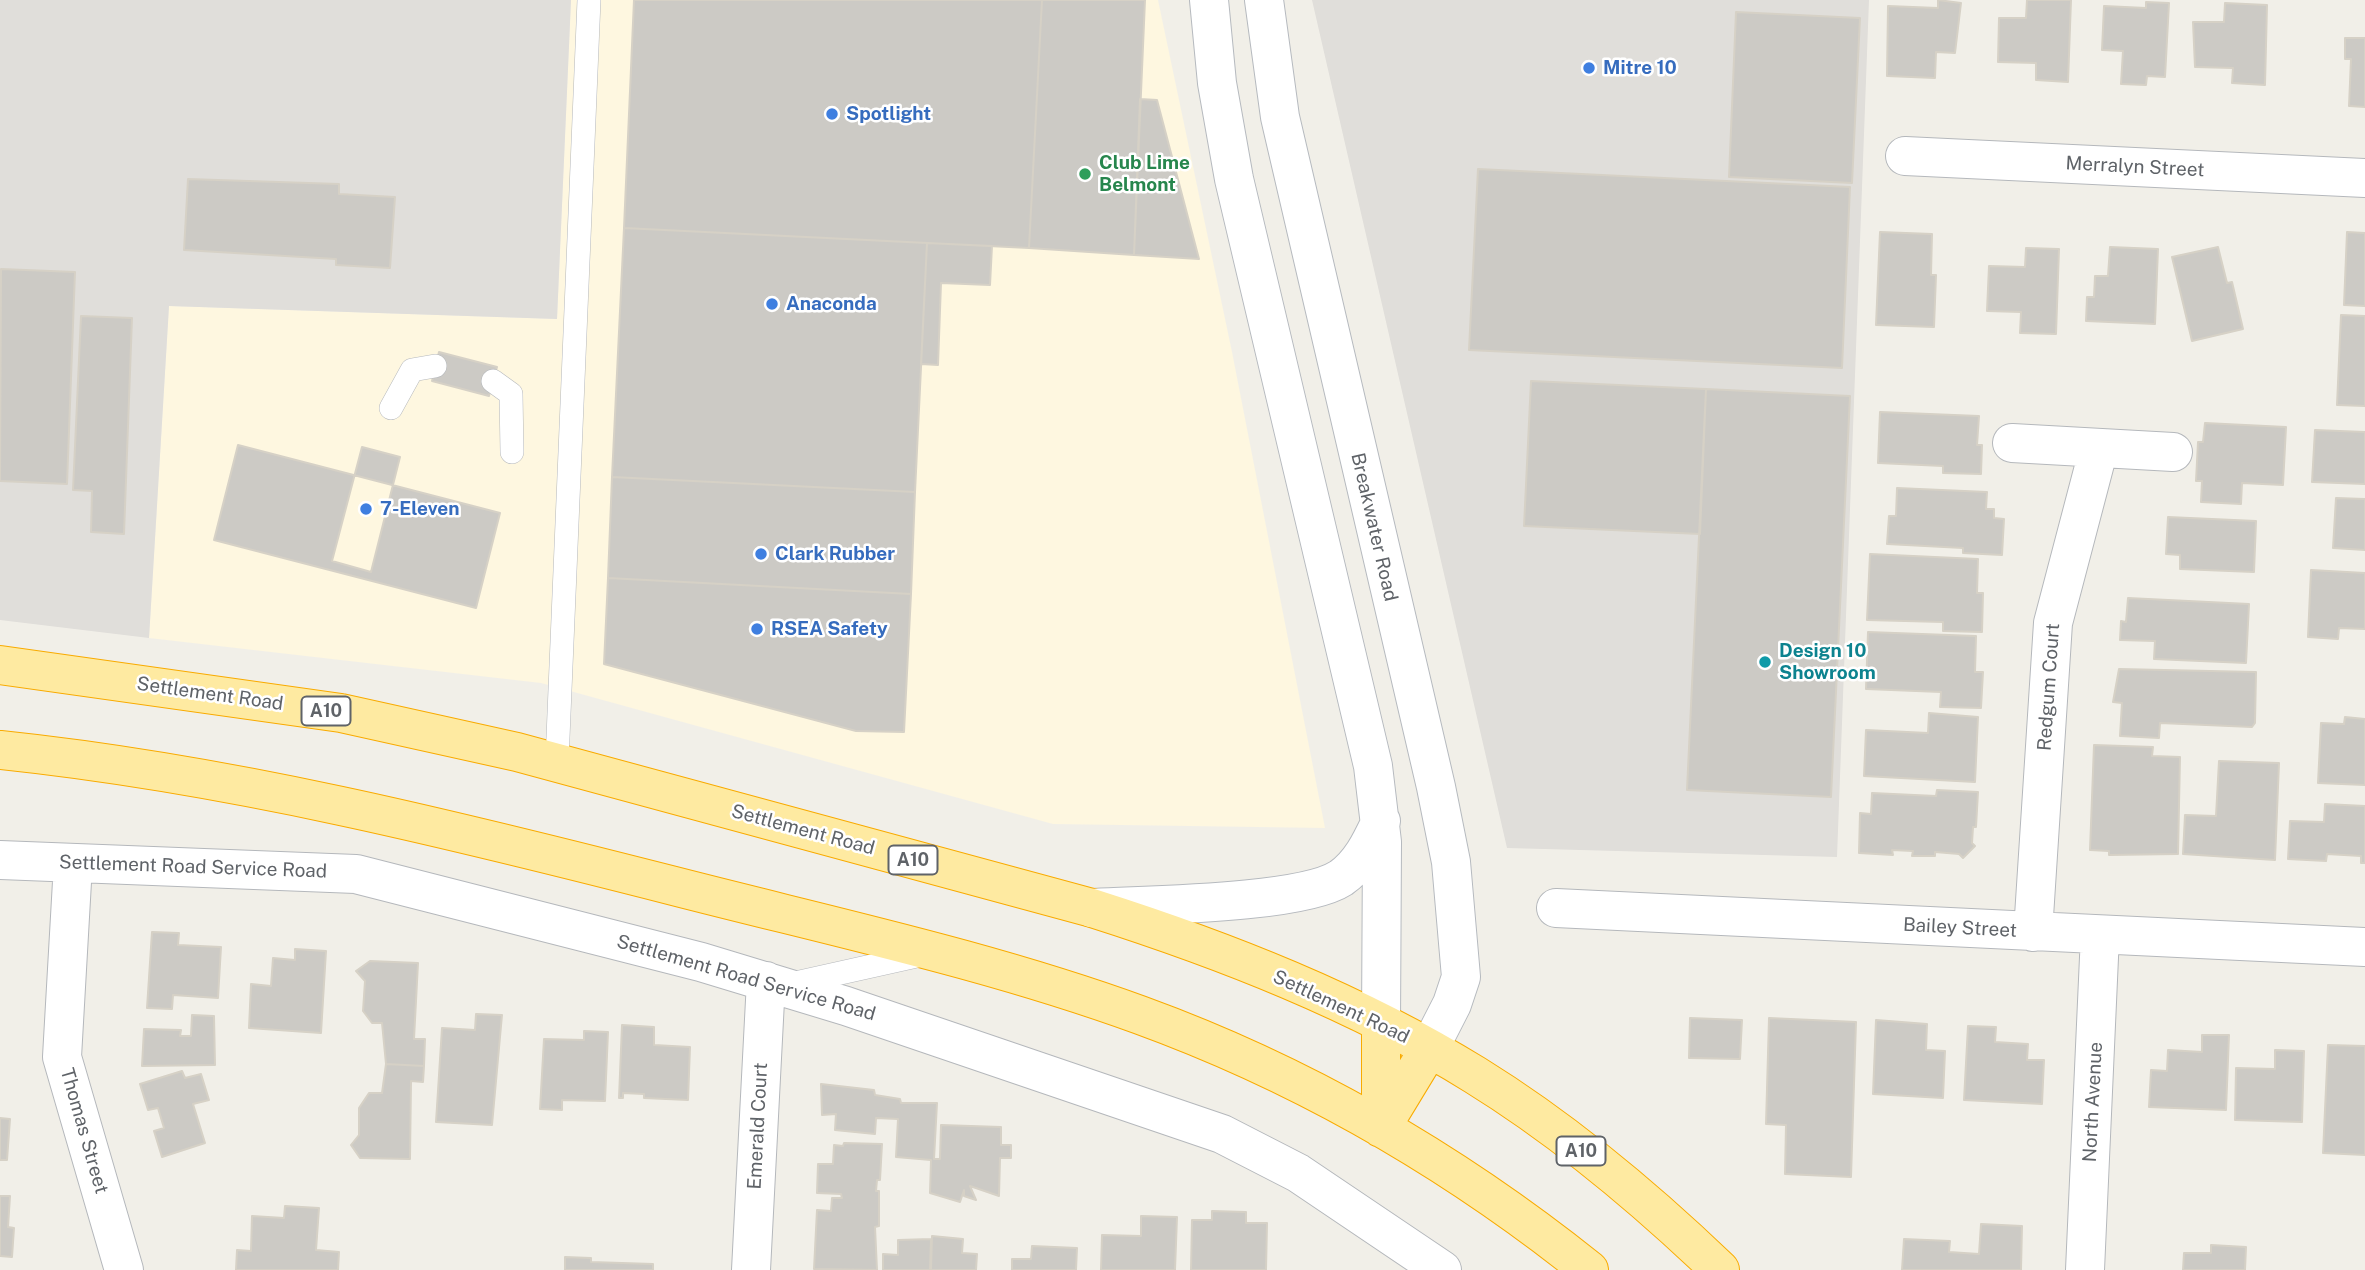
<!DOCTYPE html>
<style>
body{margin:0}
canvas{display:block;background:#f1efe8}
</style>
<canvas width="2365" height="1270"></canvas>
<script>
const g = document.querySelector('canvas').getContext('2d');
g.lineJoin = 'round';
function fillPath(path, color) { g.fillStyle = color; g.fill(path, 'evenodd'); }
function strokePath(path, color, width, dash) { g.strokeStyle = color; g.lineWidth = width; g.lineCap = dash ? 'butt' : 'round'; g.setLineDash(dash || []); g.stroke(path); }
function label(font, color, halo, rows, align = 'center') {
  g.font = font + ' "Public Sans",sans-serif'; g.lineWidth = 5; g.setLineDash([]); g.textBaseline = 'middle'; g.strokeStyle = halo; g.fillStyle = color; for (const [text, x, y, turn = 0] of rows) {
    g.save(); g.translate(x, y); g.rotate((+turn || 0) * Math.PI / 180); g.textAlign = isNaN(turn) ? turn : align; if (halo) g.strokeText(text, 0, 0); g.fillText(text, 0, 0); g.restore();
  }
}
fillPath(new Path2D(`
 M571,0H1158L1232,352L1325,828L1053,824L541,683L149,638L169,306L557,319Z`), '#fef7e0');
fillPath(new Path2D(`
 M0,0H571L557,319L169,306L149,638L0,620Z
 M1312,0H1869L1837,857L1507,848Z`), '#e0deda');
const building = new Path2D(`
 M634,0H1042L1029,248L624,228Z
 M1042,0H1145L1134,255L1029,248Z
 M1938,0L1961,3L1955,53L1936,52L1935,78L1887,76L1888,6L1938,8Z
 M2027,0H2071L2068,82L2036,80V63L1998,62L1999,18H2026Z
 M2146,2L2169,3L2165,77L2147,76L2146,85L2121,84L2123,51L2102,50L2104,6L2146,8Z
 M2225,3L2267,5L2265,85L2232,83L2233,68L2195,67L2193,22H2224Z
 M1736,12L1860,18L1852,183L1729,177Z
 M2345,38H2365V107L2349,106L2351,59H2345Z
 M1140,99L1157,100L1199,259L1134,255Z
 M1478,169L1850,187L1842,368L1469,350Z
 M188,179L339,184V194L395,197L390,268L336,265V259L184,250Z
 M624,228L927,243L915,492L612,477Z
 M1880,232L1932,234L1931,275H1936L1934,327L1876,325Z
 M2347,232L2365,233V306L2344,305Z
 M927,243L992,246L990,285L941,283L938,365L921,364Z
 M2110,247L2158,249L2155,324L2086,321L2087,297H2094L2095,276H2108Z
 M2218,247L2227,283L2232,282L2243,329L2192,341L2172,257Z
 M2026,248L2059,249L2056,334L2020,333L2021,312L1987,311L1989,266L2025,267Z
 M1,269L75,272L67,484L0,481Z
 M2341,315L2365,316V406L2337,405Z
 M81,316L132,318L124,534L91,532L92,491L73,490Z
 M439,352L497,367L489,396L432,381Z
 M1531,381L1706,389L1700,534L1524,526Z
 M1706,389L1850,396L1831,797L1687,790Z
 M1880,412L1979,416L1977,445H1982L1981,474L1943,473V466L1878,463Z
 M2205,423L2286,427L2283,485L2242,483L2241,504L2201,502L2202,481H2196L2198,442H2203Z
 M2315,430L2365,432V484L2312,482Z
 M238,445L500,513L476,608L214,540Z
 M362,447L400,457L371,572L332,561Z
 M612,477L915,492L911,594L608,578Z
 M1897,488L1987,492L1986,509H1994V518L2004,519L2002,555L1963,553V548L1887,544L1889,516H1896Z
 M2336,498L2365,499V550L2333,548Z
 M2168,517L2256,521L2254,572L2180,569V555L2166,554Z
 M1870,554L1978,559L1977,593H1983L1982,632L1943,631V622L1867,620Z
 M2311,570L2365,573V629L2339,628L2338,639L2308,637Z
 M608,578L911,594L904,732L856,731L604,664Z
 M2128,598L2249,604L2246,663L2154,659L2155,641L2120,640L2121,621L2126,622Z
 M1868,632L1976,636L1975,672H1983L1981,708L1940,707L1941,692L1866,689Z
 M2119,669L2256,672L2255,723L2252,727L2160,723L2159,738L2120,736L2122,703L2113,702Z
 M1929,713L1978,717L1975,782L1864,776L1866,730L1928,733Z
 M2345,717L2365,719V785L2318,783L2321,723L2344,724Z
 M2094,745L2153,747L2152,756L2180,757L2178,854L2109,855V851L2090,850Z
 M2219,761L2279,763L2275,860L2183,854L2185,815L2216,816Z
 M1937,790L1978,792L1976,827H1973L1972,843L1975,846L1963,858L1959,854L1935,852V856H1912L1913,851L1892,850L1893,855L1859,853L1860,813L1871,814L1872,793L1936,796Z
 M2325,804L2365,806V863H2361V856L2327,854L2326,861L2288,859L2290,821L2324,822Z
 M152,932L179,933L178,945L221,947L218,998L173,995L172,1009L147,1008Z
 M295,949L326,951L321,1033L249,1028L251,984L271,986L273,958L295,960Z
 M370,961L418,963L414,1039H425L424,1066L386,1064L382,1023H372L363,1011L365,981L356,971Z
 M476,1014L502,1015L492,1125L436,1122L442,1028L475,1030Z
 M192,1015L214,1016L215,1065L142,1066L144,1029L181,1030L180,1036H191Z
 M1690,1018L1742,1020L1740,1059L1689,1058Z
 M1769,1018L1856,1022L1851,1177L1785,1174L1786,1125L1766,1124Z
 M1876,1020L1927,1024L1926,1050L1945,1051L1943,1098L1873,1094Z
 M622,1025L654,1027V1045L690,1047L688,1100L644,1098V1094L623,1093V1098H619Z
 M1968,1026L1996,1027L1995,1042L2028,1044L2027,1060H2044L2042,1104L1964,1100Z
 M584,1031L608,1032L605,1101L562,1100V1110L540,1109L544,1039L584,1040Z
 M2202,1035H2229L2226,1110L2149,1107L2151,1070L2167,1071L2168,1050L2202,1052Z
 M2328,1045L2365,1046V1155L2323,1153Z
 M2275,1050L2304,1051L2302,1122L2235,1120L2236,1068L2275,1069Z
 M386,1064L424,1066L423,1082L411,1081L410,1159L360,1158L351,1145L359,1135V1108L369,1093H382Z
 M182,1071L185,1078L201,1074L209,1100L193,1104L205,1143L162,1157L154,1131L164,1128L158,1108L148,1110L140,1084Z
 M821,1084L874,1090L875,1095L900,1099L901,1103H937L934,1159H940L941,1125L1001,1127V1145H1011V1158H1000L999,1196L970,1186L976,1200L964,1196V1190L960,1202L930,1193L931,1160L896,1157L898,1119L876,1118L875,1134L835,1130L836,1114L822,1115Z
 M0,1118L10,1119L7,1160H0Z
 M844,1143L882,1144L880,1180H877L876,1191H879V1226L875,1227L877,1270L814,1269L817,1210L831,1211L832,1198H842L841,1194L817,1193L818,1164H833L834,1145L843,1146Z
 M0,1196H10L8,1227L14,1228L12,1257L0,1256Z
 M285,1206L319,1208L316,1250L339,1252L338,1270H236L237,1250L251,1251L252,1216L284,1218Z
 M1212,1211L1246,1212V1223H1267L1266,1270H1191L1192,1220H1212Z
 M1141,1216L1177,1217L1175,1270H1101L1102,1235L1141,1236Z
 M1981,1224L2022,1226L2021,1270H1902L1904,1239L1950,1241L1949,1252L1979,1254Z
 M932,1236L963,1239L962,1253L977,1254L976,1270H931Z
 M931,1239L930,1270H883V1254L898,1255V1240Z
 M2211,1245L2246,1247L2245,1270H2183L2184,1253H2211Z
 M1032,1246L1077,1248L1076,1270H1012V1259H1031Z
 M565,1257L591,1258V1262L653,1264V1270H565Z`);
fillPath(building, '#cccac5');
strokePath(building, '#d6d1c6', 2);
const service = new Path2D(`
 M493,381L511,394L512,452
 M391,408L412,370L435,366
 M557,761L589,0
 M791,984L921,955`);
const minor = new Path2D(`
 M1905,156L2365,178
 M2012,443L2173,452
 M0,860L356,874L701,962L846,1006L1222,1134L1298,1173L1442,1270
 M73,864L62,1057L124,1270
 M1556,908L2365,947
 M2033,932L2053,623L2099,448
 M751,1270L766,981
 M2085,1270L2100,935`);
const secondary = new Path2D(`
 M1209,0L1217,83L1234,179L1373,766L1382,842L1381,1024
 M1264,0L1280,117L1436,787L1451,862L1461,977L1452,1004L1429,1049
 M1092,908C1146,905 1301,904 1341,878C1361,864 1371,842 1381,821`);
const trunk = new Path2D(`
 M0,665L341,713L517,752L1092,908C1224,950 1357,1002 1475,1075C1564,1130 1645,1198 1720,1270
 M0,750C229,774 451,829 674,886C829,926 989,960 1140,1015C1302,1074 1454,1162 1589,1270
 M1381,1024V1128
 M1381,1128L1429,1049`);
strokePath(service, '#b5b8bc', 24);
strokePath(minor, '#b5b8bc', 40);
strokePath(secondary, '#b6babf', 40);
strokePath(trunk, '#f9ab00', 40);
strokePath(service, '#fff', 23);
strokePath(minor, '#fff', 38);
strokePath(secondary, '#fff', 38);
strokePath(trunk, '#feeaa1', 38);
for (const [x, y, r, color] of [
 [1589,68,7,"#3f7fe0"],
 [832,114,7,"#3f7fe0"],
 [1085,174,7,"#2e9e5b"],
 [772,304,7,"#3f7fe0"],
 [366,509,7,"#3f7fe0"],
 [761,554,7,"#3f7fe0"],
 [757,629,7,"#3f7fe0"],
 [1765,662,7,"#0f9aa8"]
]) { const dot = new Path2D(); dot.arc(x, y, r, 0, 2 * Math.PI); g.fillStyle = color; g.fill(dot); strokePath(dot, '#fff', 2.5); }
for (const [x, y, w] of [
 [326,711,49],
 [913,860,49],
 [1581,1151,49]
]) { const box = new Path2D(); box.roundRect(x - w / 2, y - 14.5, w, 29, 5); g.fillStyle = '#fff'; g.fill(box); strokePath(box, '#5f6368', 2); }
label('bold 18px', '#5f6368', null, [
 ["A10",326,711],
 ["A10",913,860],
 ["A10",1581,1151]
]);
label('bold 19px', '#366cbe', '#fff', [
 ["Mitre 10",1603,68],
 ["Spotlight",846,114],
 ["Anaconda",786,304],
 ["7-Eleven",380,509],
 ["Clark Rubber",775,554],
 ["RSEA Safety",771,629]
], 'left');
label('bold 19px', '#27864d', '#fff', [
 ["Club Lime",1099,163],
 ["Belmont",1099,185]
], 'left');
label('19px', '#5f6368', '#fff', [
 ["Merralyn Street",2135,167,3],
 ["Breakwater Road",1374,527,77],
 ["Redgum Court",2049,687,-86],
 ["Settlement Road",210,694,8],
 ["Settlement Road",803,830,15],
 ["Settlement Road Service Road",193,867,2],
 ["Bailey Street",1960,928,3],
 ["Settlement Road Service Road",746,978,16],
 ["Settlement Road",1341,1007,25],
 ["North Avenue",2093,1102,-87],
 ["Emerald Court",758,1126,-87],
 ["Thomas Street",84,1131,74]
]);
label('bold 19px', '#0d838f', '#fff', [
 ["Design 10",1779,651],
 ["Showroom",1779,673]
], 'left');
</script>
